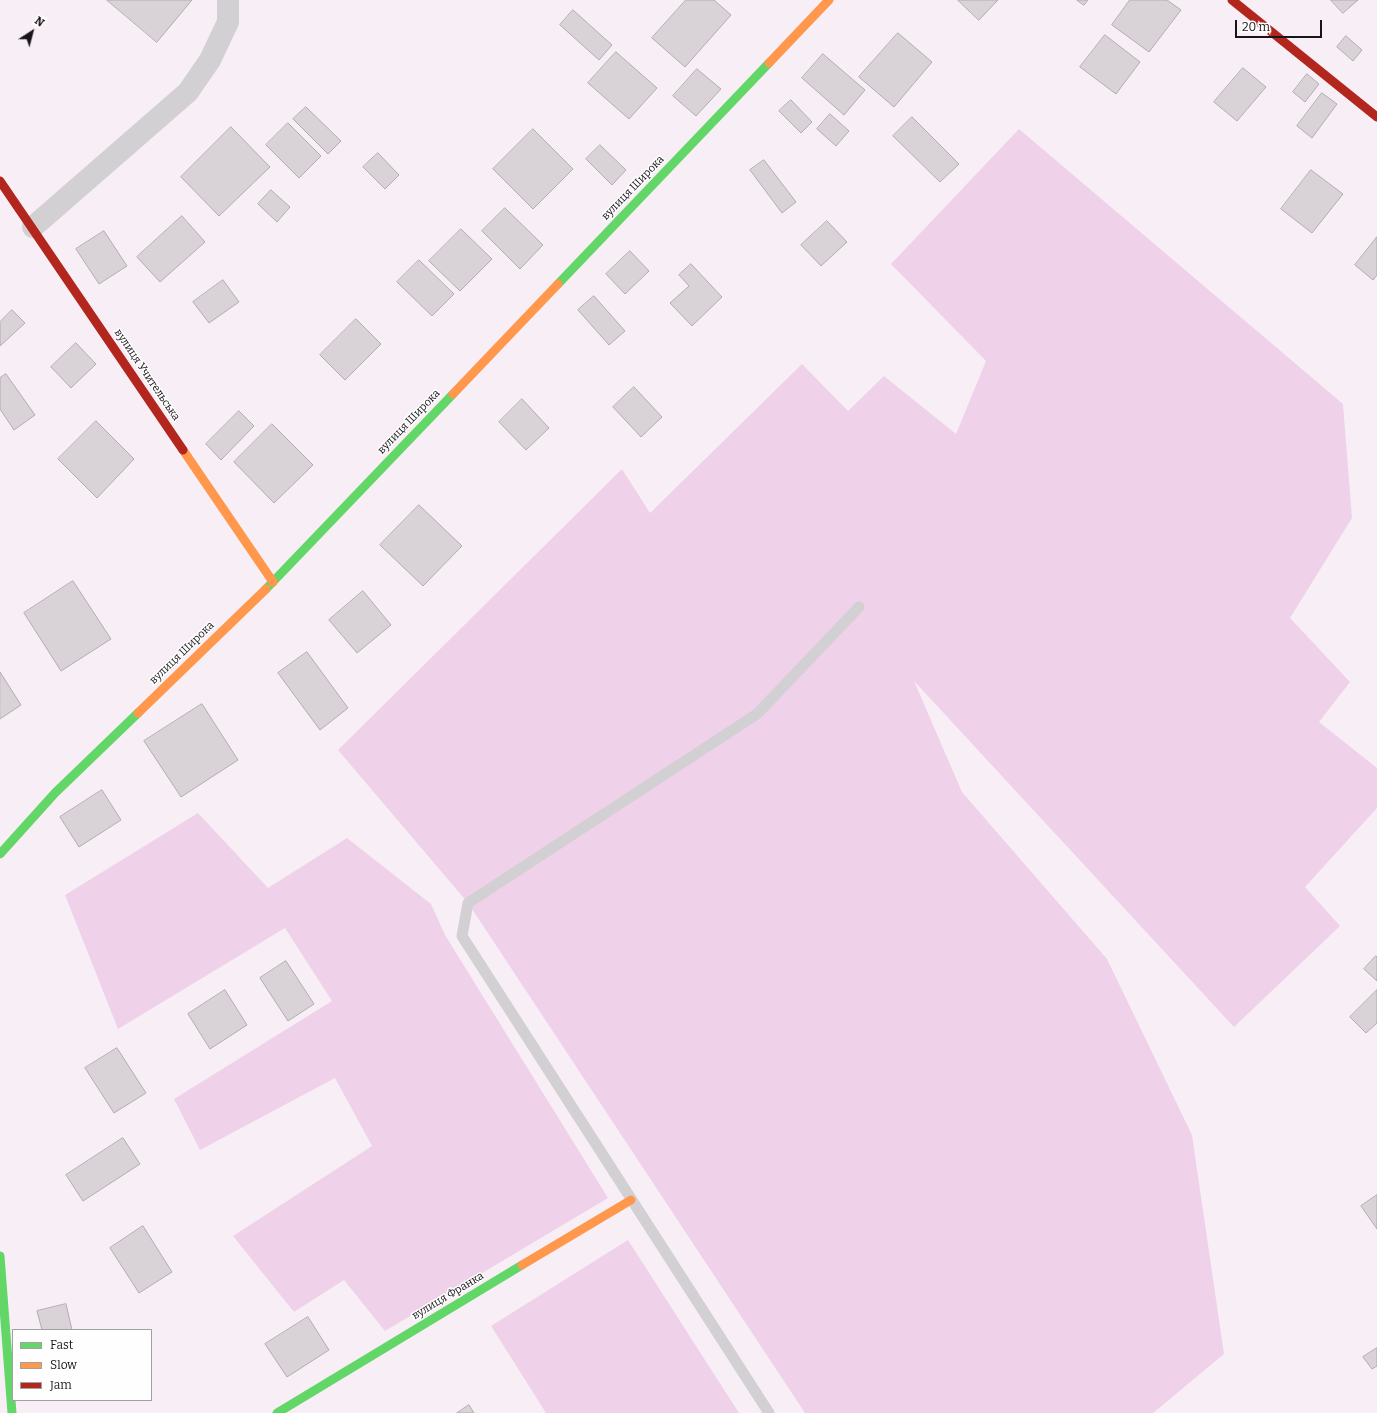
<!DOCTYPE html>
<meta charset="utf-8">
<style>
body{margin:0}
#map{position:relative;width:1377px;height:1413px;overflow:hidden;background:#f8eff6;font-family:Bitter,serif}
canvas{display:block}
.legend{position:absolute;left:12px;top:1329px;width:140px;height:72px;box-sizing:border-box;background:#fefefe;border:1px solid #a2a0a2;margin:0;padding:5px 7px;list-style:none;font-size:12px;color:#191418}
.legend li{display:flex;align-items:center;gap:8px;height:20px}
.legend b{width:20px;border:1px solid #a2a0a2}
.north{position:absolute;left:12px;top:12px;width:40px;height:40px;-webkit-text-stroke:3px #fefefe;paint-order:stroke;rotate:36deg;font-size:11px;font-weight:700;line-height:16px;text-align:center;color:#191418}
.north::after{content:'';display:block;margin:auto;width:14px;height:18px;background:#191418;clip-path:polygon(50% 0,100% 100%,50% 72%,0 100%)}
.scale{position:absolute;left:1235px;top:20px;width:87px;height:18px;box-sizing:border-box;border:2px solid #191418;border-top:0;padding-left:5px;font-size:12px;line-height:14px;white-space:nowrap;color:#191418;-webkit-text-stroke:3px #fefefe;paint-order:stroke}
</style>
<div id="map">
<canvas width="1377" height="1413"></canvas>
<ul class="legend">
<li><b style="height:5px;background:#63d668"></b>Fast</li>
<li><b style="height:5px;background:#ff974d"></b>Slow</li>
<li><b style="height:5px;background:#b3261e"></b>Jam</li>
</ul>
<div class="north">N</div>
<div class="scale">20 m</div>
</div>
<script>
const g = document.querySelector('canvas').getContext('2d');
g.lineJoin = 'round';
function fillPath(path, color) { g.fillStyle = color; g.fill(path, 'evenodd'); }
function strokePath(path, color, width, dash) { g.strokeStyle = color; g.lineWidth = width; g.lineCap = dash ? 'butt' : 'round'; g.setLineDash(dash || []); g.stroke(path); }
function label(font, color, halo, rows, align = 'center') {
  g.font = font + ' Bitter,serif'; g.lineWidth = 3; g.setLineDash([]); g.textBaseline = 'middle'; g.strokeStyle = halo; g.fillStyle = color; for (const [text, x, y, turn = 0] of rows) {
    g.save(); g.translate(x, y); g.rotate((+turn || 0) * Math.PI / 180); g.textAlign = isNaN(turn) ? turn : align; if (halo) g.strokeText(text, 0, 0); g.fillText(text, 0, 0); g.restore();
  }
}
fillPath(new Path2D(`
 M1019,129L1343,404L1352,518L1290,618L1350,682L1319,722L1377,768V808L1305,887L1340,926L1234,1027L914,681L962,792L1107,959L1192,1135L1224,1354L1153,1413H805L468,903L338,750L622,469L650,513L802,364L848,411L884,376L956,434L986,361L891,264Z
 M198,813L268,888L347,838L431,904L445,935L608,1198L385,1331L344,1280L294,1312L233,1236L372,1146L335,1078L200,1150L174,1099L332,1001L285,928L118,1029L65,895Z
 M628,1240L739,1413H546L491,1326Z`), '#efd1e9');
const building = new Path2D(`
 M107,0H192L157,42Z
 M686,0H714L731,15L685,67L652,38Z
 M958,0H998L979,20Z
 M1077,0H1088L1084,5Z
 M1130,0H1167L1181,10L1149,52L1112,25Z
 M1331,0H1358L1343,13Z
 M573,10L612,45L599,60L560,25Z
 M898,33L932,62L894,107L859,77Z
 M1105,35L1140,62L1116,94L1080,67Z
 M1346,36L1362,50L1353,61L1337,47Z
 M616,52L657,88L629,119L588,83Z
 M823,54L865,90L844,115L802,78Z
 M1243,68L1266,87L1237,121L1214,102Z
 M697,69L721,89L696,116L673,96Z
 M1307,74L1319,84L1305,102L1293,92Z
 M1322,93L1337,104L1312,138L1297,126Z
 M791,100L812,122L801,133L779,111Z
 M306,107L341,141L328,154L293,119Z
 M830,114L849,131L836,146L817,129Z
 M912,117L959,164L940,182L893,136Z
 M288,123L321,156L299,178L266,145Z
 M231,127L270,167L219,216L181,177Z
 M533,129L573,169L533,209L493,169Z
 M600,145L626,170L612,185L586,159Z
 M378,153L399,175L385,189L363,167Z
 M764,160L796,202L782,213L750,170Z
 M1311,170L1343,194L1312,233L1281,209Z
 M271,190L290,207L277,222L258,204Z
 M505,208L543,245L520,269L482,231Z
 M182,216L205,242L160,282L137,257Z
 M827,221L847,242L821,266L801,245Z
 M461,229L492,259L460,291L429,261Z
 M104,231L127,266L99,284L76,249Z
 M1377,237V275L1373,280L1355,265Z
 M630,251L649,271L625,294L606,274Z
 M419,260L454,294L432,316L397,282Z
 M691,264L722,297L692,326L670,303L689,286L679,275Z
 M223,280L239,302L209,323L193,302Z
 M594,296L625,331L609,345L578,310Z
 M12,310L25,323L0,346V322Z
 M356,319L381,344L345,380L320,355Z
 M76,343L96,364L71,388L51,367Z
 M6,374L35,415L14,430L0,409V378Z
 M634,387L662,417L641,437L613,407Z
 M522,399L549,428L526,450L499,422Z
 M239,411L254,426L221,460L206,444Z
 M96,421L134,459L97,498L58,459Z
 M272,424L313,465L274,503L234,462Z
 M419,505L462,546L423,586L380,545Z
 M73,581L111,639L61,671L24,613Z
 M363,591L391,625L357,653L329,620Z
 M307,652L348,708L320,730L278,673Z
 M0,672L21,705L0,719Z
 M202,704L238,760L181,797L144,741Z
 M102,790L121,820L79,847L60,817Z
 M1376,956L1377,957V981L1364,969Z
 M286,961L314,1004L288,1021L260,978Z
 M225,990L247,1025L210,1049L188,1014Z
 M1377,990V1023L1366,1033L1350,1017Z
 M117,1048L146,1093L114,1113L85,1068Z
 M123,1138L140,1164L83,1201L66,1175Z
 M1377,1195V1229L1361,1206Z
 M143,1226L172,1272L139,1293L110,1248Z
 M66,1304L72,1330H42L37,1311Z
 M308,1317L329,1350L287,1377L265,1344Z
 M1377,1348V1366L1372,1369L1363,1357Z
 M469,1405L474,1413H457Z`);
fillPath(building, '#d9d2d7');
strokePath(building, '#b2acb1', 1);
strokePath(new Path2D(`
 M769,1413L462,936L468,903L757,714L859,607`), '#d2d0d2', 11);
strokePath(new Path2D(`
 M33,227L188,92L210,60L228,22V0`), '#d2d0d2', 22);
strokePath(new Path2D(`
 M558,284L769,63
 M266,589L453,394
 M0,854L55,793L138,713
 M0,1256L12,1413
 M277,1413L522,1265`), '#63d668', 9);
strokePath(new Path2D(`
 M769,63L829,0
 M453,394L558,284
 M183,450L273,582
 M138,713L266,589
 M522,1265L631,1200`), '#ff974d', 9);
strokePath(new Path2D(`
 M1232,0L1377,117
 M0,181L183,450`), '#b3261e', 9);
label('11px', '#191418', '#fefefe', [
 ["вулиця Широка",633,188,-46],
 ["вулиця Учительська",147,375,56],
 ["вулиця Широка",409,422,-46],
 ["вулиця Широка",182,653,-44],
 ["вулиця Франка",448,1296,-31]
]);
</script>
